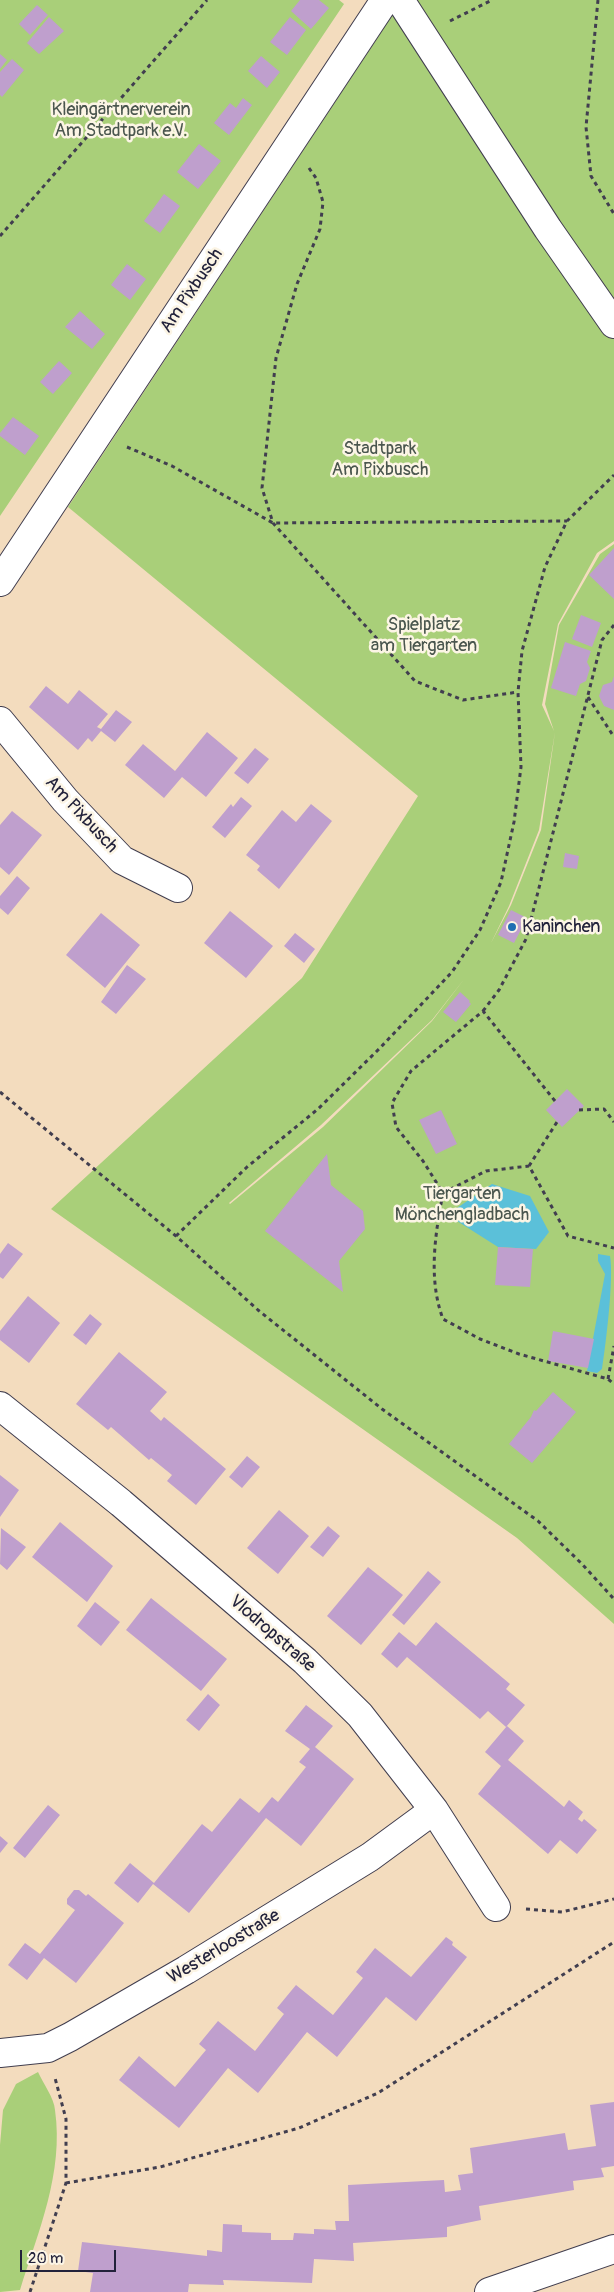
<!DOCTYPE html>
<meta charset="utf-8">
<style>
body{margin:0}
#map{position:relative;width:614px;height:2292px;overflow:hidden;background:#f3dcbe;font-family:Pangolin,sans-serif}
canvas{display:block}
.scale{position:absolute;left:20px;top:2250px;width:96px;height:22px;box-sizing:border-box;border:2px solid #22223b;border-top:0;padding-left:6px;font-size:15px;line-height:18px;white-space:nowrap;color:#22223b;-webkit-text-stroke:4px #fcf5e5;paint-order:stroke}
</style>
<div id="map">
<canvas width="614" height="2292"></canvas>
<div class="scale">20 m</div>
</div>
<script>
const g = document.querySelector('canvas').getContext('2d');
g.lineJoin = 'round';
function fillPath(path, color) { g.fillStyle = color; g.fill(path, 'evenodd'); }
function strokePath(path, color, width, dash) { g.strokeStyle = color; g.lineWidth = width; g.lineCap = dash ? 'butt' : 'round'; g.setLineDash(dash || []); g.stroke(path); }
function label(font, color, halo, rows, align = 'center') {
  g.font = font + ' Pangolin,sans-serif'; g.lineWidth = 5; g.setLineDash([]); g.textBaseline = 'middle'; g.strokeStyle = halo; g.fillStyle = color; for (const [text, x, y, turn = 0] of rows) {
    g.save(); g.translate(x, y); g.rotate((+turn || 0) * Math.PI / 180); g.textAlign = isNaN(turn) ? turn : align; if (halo) g.strokeText(text, 0, 0); g.fillText(text, 0, 0); g.restore();
  }
}
fillPath(new Path2D(`
 M0,0H339L344,4L0,516Z
 M378,0H614V541L597,553L558,624L542,705L554,731L545,704L559,625L600,554L614,544V1624L517,1538L51,1209L302,978L418,796L68,507L384,28ZM555,732L541,830L511,905L491,943L509,906L539,830ZM465,978L432,1021L323,1127L230,1204L229,1203L321,1125L432,1020Z
 M38,2072C43,2083 54,2098 55,2110C64,2173 38,2232 20,2290L0,2292V2145L3,2110L16,2084Z`), '#a9cf79');
fillPath(new Path2D(`
 M492,1184L530,1196L549,1232L536,1249L498,1247L457,1221V1208Z
 M598,1254L610,1256C614,1278 606,1343 602,1369L597,1373L587,1371L605,1274L598,1261Z`), '#5bc0d9');
fillPath(new Path2D(`
 M300,0H319L329,8L311,29L291,11Z
 M37,5L48,15L30,35L19,24Z
 M49,17L64,31L39,54L27,43Z
 M290,17L306,30L287,55L270,42Z
 M0,54L7,60L0,69Z
 M261,56L280,72L267,88L248,71Z
 M12,59L24,70L2,97L0,95V72Z
 M243,98L252,105L229,135L214,123L230,103L236,108Z
 M199,144L221,161L198,189L177,172Z
 M164,194L180,206L160,233L144,221Z
 M127,264L146,279L130,300L111,285Z
 M80,311L105,334L92,349L65,327Z
 M59,361L72,373L53,394L40,382Z
 M13,417L39,436L25,455L0,436V433Z
 M614,548V599L589,575Z
 M581,615L601,623L592,647L572,639Z
 M565,642L591,651L587,662L590,668L586,681L580,684L576,696L551,688Z
 M614,676V710L604,706L599,696L603,685L612,682Z
 M46,686L68,704L79,690L108,714L97,727L101,729L116,710L132,722L115,742L101,731L92,742L88,738L78,750L29,707Z
 M207,732L238,758L206,797L182,777L164,798L125,765L143,744L175,771Z
 M255,748L269,759L248,784L234,773Z
 M241,797L252,806L225,838L212,827L231,804L233,807Z
 M311,804L332,821L279,889L257,870L260,866L246,855L282,810L296,822Z
 M12,811L42,835L9,875L0,867V825Z
 M565,853L579,856L577,869L563,867Z
 M17,876L30,888L8,915L0,908V896Z
 M511,910L527,918L514,943L498,935Z
 M230,911L273,946L246,978L204,943Z
 M101,913L140,945L105,988L66,955Z
 M295,933L315,949L304,963L284,946Z
 M127,965L146,979L116,1014L101,1002Z
 M460,992L470,1001L469,1002L471,1004L456,1022L443,1012Z
 M567,1089L584,1106L562,1127L546,1110Z
 M441,1110L457,1144L436,1154L419,1120Z
 M327,1154L331,1185L363,1211L365,1229L339,1261L343,1292L265,1231Z
 M8,1243L23,1254L3,1279L0,1277V1254Z
 M498,1247L533,1249L530,1287L495,1285Z
 M28,1296L60,1323L29,1363L0,1340V1331Z
 M90,1314L102,1324L86,1345L73,1335Z
 M553,1331L594,1339L588,1368L548,1361Z
 M119,1352L167,1392L150,1411L161,1421L164,1417L226,1469L196,1505L167,1481L172,1475L151,1458L149,1460L111,1427L108,1430L76,1404Z
 M553,1392L576,1412L532,1463L509,1444L531,1417L534,1410L536,1411Z
 M247,1456L260,1467L242,1488L229,1477Z
 M0,1475L19,1490L0,1517Z
 M279,1510L309,1536L278,1574L247,1548Z
 M60,1522L113,1566L87,1602L32,1557Z
 M328,1526L340,1536L323,1557L310,1547Z
 M1,1528L26,1547L7,1570L0,1564Z
 M368,1567L403,1595L361,1645L327,1616Z
 M428,1571L441,1582L404,1625L392,1615Z
 M151,1598L227,1659L201,1691L126,1630Z
 M95,1602L120,1622L101,1646L77,1626Z
 M436,1622L510,1684L506,1689L525,1705L506,1727L488,1711L480,1719L407,1657L397,1668L381,1654L399,1632L416,1646Z
 M208,1694L220,1705L199,1731L186,1720Z
 M306,1705L333,1726L315,1747L354,1779L301,1846L266,1818L189,1913L153,1884L138,1903L114,1883L130,1863L154,1883L202,1824L212,1832L240,1798L259,1813L272,1797L278,1802L306,1767L299,1762L310,1749L285,1731Z
 M507,1726L524,1741L508,1760L564,1807L569,1800L583,1812L578,1819L582,1822L584,1819L597,1830L577,1854L560,1840L548,1854L478,1794L501,1766L485,1752Z
 M48,1805L60,1815L25,1858L13,1848Z
 M0,1836L8,1843L0,1853Z
 M74,1890H79L86,1896L88,1894L124,1923L76,1983L44,1958L27,1980L8,1965L25,1943L40,1954L75,1910L67,1904V1899Z
 M446,1937L453,1942L452,1945L467,1957L416,2021L386,1997L337,2057L307,2032L258,2093L228,2068L179,2128L119,2080L139,2056L175,2087L206,2050L199,2044L218,2021L255,2051L284,2014L277,2008L296,1985L333,2015L363,1978L356,1972L375,1948L411,1977Z
 M614,2102V2166L601,2168L604,2177L573,2181L574,2190L479,2206L481,2220L447,2227V2237L353,2243L354,2261L314,2259L312,2283L223,2280L224,2285L189,2284L188,2292H90L93,2273L78,2271L82,2242L207,2256V2250L222,2252L223,2224L242,2225V2232L271,2233V2240H293L294,2233L314,2234V2229L336,2230L335,2221H349L348,2185L444,2180L445,2192L461,2190L458,2175L473,2173L470,2148L565,2133L568,2150L596,2146L590,2105Z`), '#bf9fcd');
const minor = new Path2D(`
 M400,0L548,229L614,324
 M0,582L385,0
 M0,721L65,800L122,860L178,888
 M0,1406L121,1503L305,1661L360,1715L434,1810L496,1907
 M0,2053L48,2048L70,2037L186,1970L370,1857L434,1810
 M489,2292L614,2249`);
strokePath(minor, '#413e4f', 30);
strokePath(new Path2D(`
 M598,0L586,127L591,176L614,214
 M450,21L492,0
 M309,168L316,178L323,202L320,229L297,284L276,358L262,488L273,523L415,681L463,700L518,692
 M0,236L207,0
 M127,447L172,466L273,523L567,521
 M588,697L614,737
 M483,1011L499,990L526,939L602,640L614,625
 M0,1092L176,1236L258,1310L382,1409L538,1521L582,1564L614,1599
 M555,1101L483,1011L411,1071L392,1103L396,1127L423,1161L443,1193C435,1235 428,1279 443,1319L480,1339L519,1354L608,1379L614,1384
 M579,1110L604,1109L614,1122
 M529,1166L557,1122
 M443,1193L486,1171L529,1166L568,1236L614,1248
 M176,1236L247,1167L318,1109L380,1048L452,972L480,930L501,882L514,822L521,767L518,692L522,651L545,567L567,521L614,475
 M608,1379L614,1346
 M526,1909L562,1912L614,1899
 M66,2183L160,2167L299,2128L378,2093L614,1942
 M30,2292L66,2183V2119L55,2078`), '#413e4f', 3, [4, 4]);
strokePath(minor, '#fff', 28);
for (const [x, y, r, color] of [
 [512,927,5,"#1f6fb2"]
]) { const dot = new Path2D(); dot.arc(x, y, r, 0, 2 * Math.PI); g.fillStyle = color; g.fill(dot); strokePath(dot, '#fcf5e5', 2); }
label('18px', '#4a564e', '#fcf5e5', [
 ["Kleingärtnerverein",121,110],
 ["Am Stadtpark e.V.",121,131],
 ["Stadtpark",380,449],
 ["Am Pixbusch",380,470],
 ["Spielplatz",424,625],
 ["am Tiergarten",424,646],
 ["Tiergarten",462,1194],
 ["Mönchengladbach",462,1215]
]);
label('18px', '#22223b', '#fcf5e5', [
 ["Am Pixbusch",192,291,-56],
 ["Am Pixbusch",81,815,47],
 ["Vlodropstraße",272,1634,41],
 ["Westerloostraße",224,1947,-31]
]);
label('18px', '#22223b', '#fcf5e5', [
 ["Kaninchen",522,927]
], 'left');
</script>
